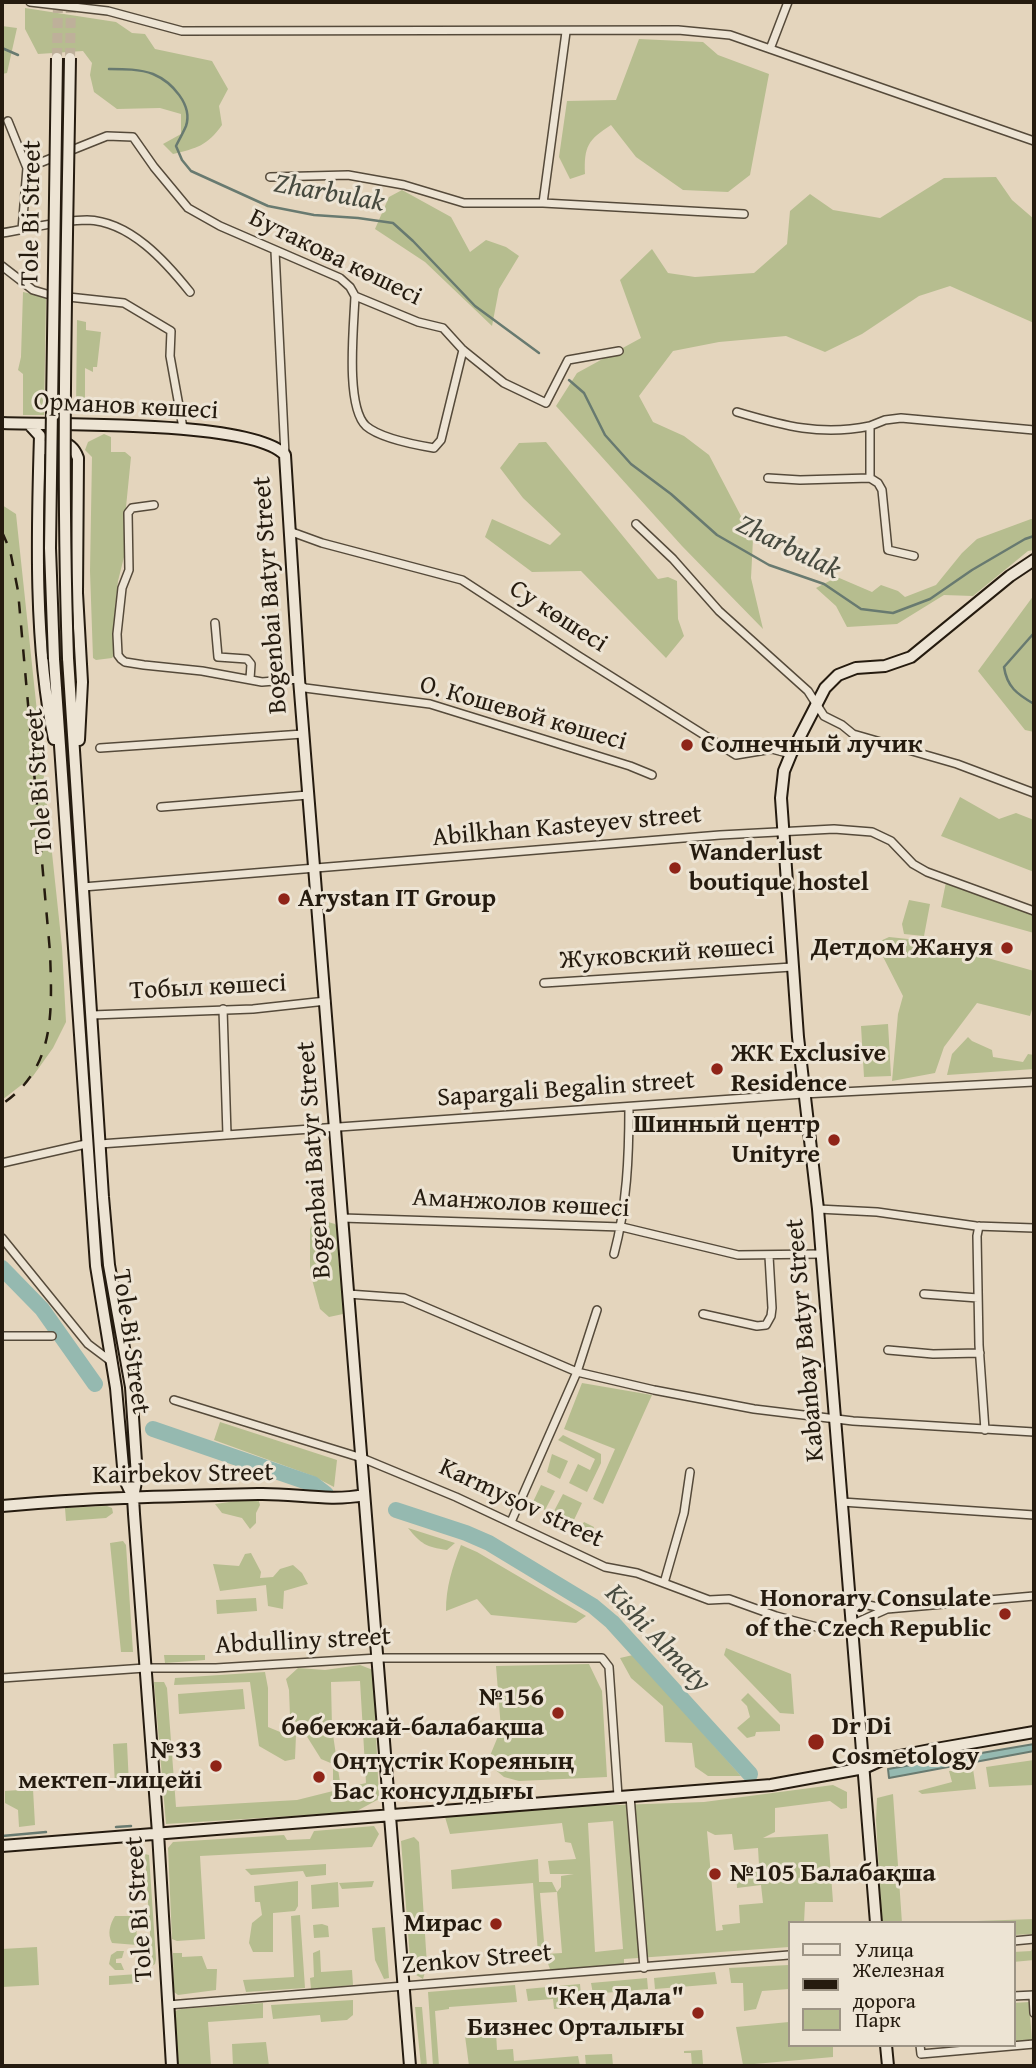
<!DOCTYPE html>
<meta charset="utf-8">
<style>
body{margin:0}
#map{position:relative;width:1036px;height:2068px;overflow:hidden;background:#e4d5bd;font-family:"Gentium Book Plus",serif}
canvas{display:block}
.frame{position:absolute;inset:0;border:4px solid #251b0f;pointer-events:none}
.legend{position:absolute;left:788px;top:1921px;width:228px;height:126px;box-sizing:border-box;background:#ede4d4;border:2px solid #9d9485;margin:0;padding:9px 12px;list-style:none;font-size:21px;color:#251b0f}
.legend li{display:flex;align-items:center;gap:14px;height:35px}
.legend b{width:35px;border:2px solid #9d9485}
</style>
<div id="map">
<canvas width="1036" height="2068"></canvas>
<div class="frame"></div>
<ul class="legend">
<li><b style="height:9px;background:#ede4d4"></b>Улица</li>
<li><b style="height:9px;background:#251b0f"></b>Железная дорога</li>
<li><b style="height:19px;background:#b6bd8f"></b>Парк</li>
</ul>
</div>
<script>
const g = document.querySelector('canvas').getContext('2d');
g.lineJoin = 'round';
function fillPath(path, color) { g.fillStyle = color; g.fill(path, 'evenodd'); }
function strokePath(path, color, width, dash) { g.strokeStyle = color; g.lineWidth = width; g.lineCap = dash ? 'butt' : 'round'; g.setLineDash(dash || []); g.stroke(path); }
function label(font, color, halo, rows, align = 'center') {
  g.font = font + ' "Gentium Book Plus",serif'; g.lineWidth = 6; g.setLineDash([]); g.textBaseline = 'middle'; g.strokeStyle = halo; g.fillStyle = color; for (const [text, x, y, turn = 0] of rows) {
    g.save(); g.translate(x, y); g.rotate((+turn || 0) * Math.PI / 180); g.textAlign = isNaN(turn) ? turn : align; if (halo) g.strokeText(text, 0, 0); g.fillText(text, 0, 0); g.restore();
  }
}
fillPath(new Path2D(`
 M25,8L116,22L132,33L145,34L155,49L212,61L228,89L219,106L222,125C207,146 197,148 173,154L163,144L181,134V114L160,108L117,109L94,92L90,75L92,63L83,51L38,54L25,29Z
 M2,26L17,28L7,73L2,74Z
 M639,39L703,42L718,55L769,74L750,175L728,192L683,190L636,157L611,125C588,140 584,146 585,174L570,179L559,157L567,101L616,100Z
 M996,177L1012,200L1034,219V323L950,286L919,296L862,334L825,352L786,336L719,342L673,351L639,396L653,422L684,436L709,455L753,539L751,578L763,629L682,546L556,406L577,373L641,338L620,280L652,249L668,273L695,277L754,273L787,244L790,211L810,194L833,210L880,218L944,178Z
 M402,190L451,217L470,252L486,240L506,247L519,256L499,289L492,326L425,262L375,229L389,197Z
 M23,292L46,297L44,415H23V374L18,370L21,357Z
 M77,320L86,322V330L101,332L97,367H93V372L85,368V408L88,409L86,411H76Z
 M104,434L111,437V452H125L131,457L126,507L125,553L118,581L115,609L114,655L112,658L96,660L93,658L90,571L92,457L85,450L88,442Z
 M546,442L658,579L668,577L677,581L678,619L684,636L666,658L581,571L532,572L485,537L492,519L550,545L561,534L523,498L500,468L519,443Z
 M2,505L16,514L62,947L66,1022L53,1048L33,1076L2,1100Z
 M1031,519H1034V550L1028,551L973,596L944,595L897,624L847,627L836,606L816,588L837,577L872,592L881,585L898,591L905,597L936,585L962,553L977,539Z
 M1034,595V732L1025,730L978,671Z
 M960,797L999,819L1016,813L1034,820V872L941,836Z
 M946,882L1034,914V933L941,907Z
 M909,900L930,904L924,936L904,934L902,924Z
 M889,937L927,941L1034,971V1003L1030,1016L977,1003L944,1047L935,1073L892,1081L898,1014L903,996L876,943Z
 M888,1024L891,1076L864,1077L861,1026Z
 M968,1037L972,1041L992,1050L993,1057L1023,1062L1028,1054L1034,1055V1069L947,1075L952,1054Z
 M321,1220L335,1224L341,1234L338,1258L345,1310L343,1314L329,1317L320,1309L310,1272V1229L314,1223Z
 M582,1383L652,1395L603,1504L593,1499L615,1449L564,1429Z
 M220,1422L337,1460L334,1487L313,1476L214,1440Z
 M563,1435L601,1454V1463L587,1492L569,1483L578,1464L590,1470L595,1459L558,1440Z
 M552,1454L568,1461L560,1479L547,1472Z
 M541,1485L555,1491L545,1510L532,1504Z
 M563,1494L582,1503L573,1522L553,1513Z
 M258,1498L260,1505L256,1513V1523L250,1529L242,1518L222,1513L215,1504Z
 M107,1506L112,1508L113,1513L106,1518L66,1521L65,1508Z
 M584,1522L594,1527L589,1540L576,1534Z
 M408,1528L455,1543L447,1550C426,1547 421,1544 408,1528Z
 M123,1541L126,1545L133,1652H121L110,1543Z
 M461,1545L477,1552L586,1616L576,1623L491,1615L477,1599L446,1611C446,1587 452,1568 461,1545Z
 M251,1553L261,1572L260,1578L273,1577L280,1569L293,1565L302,1573L308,1584L284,1591L283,1609L268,1606L266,1585L220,1591L213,1564L239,1566L245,1554Z
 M256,1598L257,1611L217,1614L216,1600Z
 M726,1648L791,1674L794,1714L780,1713L724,1655Z
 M164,1655H205V1660L165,1663Z
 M633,1655L741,1776H708L695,1767L692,1743L665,1742L663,1706L631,1678L620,1658Z
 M589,1664L602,1691L607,1777L519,1781L504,1777L487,1763L501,1729L496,1666Z
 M360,1665L373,1670L379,1799L355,1812L166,1824L154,1682H164L167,1688L176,1807L297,1800L333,1791V1764L321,1759L301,1727L290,1716L289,1690L286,1679L298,1668L325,1670ZM360,1681L366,1783L341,1789L332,1728L331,1682Z
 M265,1672L268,1688V1727L285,1734L296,1735L295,1759L285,1761L259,1746L250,1682L174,1685L175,1678Z
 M243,1689L245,1709L179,1714L178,1694Z
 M748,1693L780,1725V1731L756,1732L755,1736L747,1738L737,1728L750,1717L747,1706L741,1700Z
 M127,1743L129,1785L115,1786L113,1744Z
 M1034,1760V1785L989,1787L986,1767Z
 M973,1769L976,1789L922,1794L918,1791L952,1782L949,1771Z
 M833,1785L847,1792V1808L841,1809L830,1801L775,1808V1832L763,1838L828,1834L833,1902H805L804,1923H789V1947L624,1959V1966L551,1972L546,1958L538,1954L533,1883L452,1889L451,1870L538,1859L539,1882H552L557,1892L561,1887V1876L574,1874H550L548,1861L576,1859L571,1843L565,1842L562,1823L450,1834L445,1817L588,1806L704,1802ZM613,1821L623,1949L595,1952L588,1823ZM707,1831L715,1835L732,1834L734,1850L758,1848L759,1865L736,1868L737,1888L761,1885L763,1903L739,1905L740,1923L722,1925L723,1930L716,1931ZM557,1892L562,1953L545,1954L540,1893Z
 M33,1789L35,1825L19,1827L18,1810L5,1803V1791Z
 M893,1794L902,1923H882L876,1820L877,1798Z
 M374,1826L379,1834L372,1847L200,1856L205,1939L177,1941L172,1939L168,1848L173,1842L284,1835L287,1840L310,1839L314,1831Z
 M414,1837L419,1842L427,1965L423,1979L411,1972L401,1841Z
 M145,1854L149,1855L156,1959L155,1964L152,1966Z
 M326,1864V1875L306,1877L303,1871L251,1875L245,1869Z
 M298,1881V1906L295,1911L273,1913V1952H253L249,1943L252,1923L262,1915L260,1902H255L254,1886Z
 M374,1881L372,1887L342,1889L339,1883Z
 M338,1882L339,1907L312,1909L311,1885Z
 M300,1915L305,1988L246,1992L243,1980L294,1977L291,1916Z
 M115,1916H136L137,1945L112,1943C107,1934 110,1924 115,1916Z
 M1034,1919V1934L1013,1935V1923H919Z
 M322,1924L328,1926L329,1937L314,1938L313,1925Z
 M385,1927L389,1978L384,1979L375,1960L372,1928Z
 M1034,1945V1960L1013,1962V1952L1031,1951Z
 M37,1947L39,1985L2,1987V1949Z
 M320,1950L321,1972L352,1970L353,1985L311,1989L310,1978L314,1977L313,1953Z
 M117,1951H124L122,1958L116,1959V1963H121L124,1970H115L109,1964L111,1955Z
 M173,1953H182V1957L202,1956L207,1969H217L216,1990L178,1995L174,1992Z
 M789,1965V1989L762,1991L756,2009L744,2011L743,1983H731L729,1968Z
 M715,1972L717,1984L655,1989L654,1978Z
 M138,1974V1983L109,1985V1976Z
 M647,1978L648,1989L593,1994L591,1983Z
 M580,1984L582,2006L554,2009L553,1999L528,2001L526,1989Z
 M515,1985L517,2002L449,2007V2009L435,2011L439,2066H433L428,1992Z
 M353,2000V2015L347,2020L321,2022L320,2015L273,2019L271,2005Z
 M1029,2002L1032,2041L1013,2042V2003Z
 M263,2003V2018L208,2022L211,2066H175L172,2012L181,2009Z
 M415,2007H422L427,2066H421Z
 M789,2022V2045L842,2046L833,2047V2057L743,2065L736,2027Z
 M496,2032L497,2050L513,2049L514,2061L578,2056L580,2066H469L465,2036Z
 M266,2042L269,2066H233L232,2044Z
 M702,2050L703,2064L692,2066L691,2053H684V2051Z
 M612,2054L613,2066H586L585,2055Z`), '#b6bd8f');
const water = new Path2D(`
 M1034,1744V1751L889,1778L888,1769Z`);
fillPath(water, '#95b9b0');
strokePath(water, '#687a70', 2);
strokePath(new Path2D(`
 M2,48L18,55
 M109,69C124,69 140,69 153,74C172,82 193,105 186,126C183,133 179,140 176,146L182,160L191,171L268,206L314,215L358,218L393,223L413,241L475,306L539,353
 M569,380L584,393L605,435L631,464L671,494L717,535L769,565L824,584L861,609L893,613L930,599L972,570L1025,539L1034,536
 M1034,633L1004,667C1007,687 1017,694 1034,704
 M116,1827L131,1826
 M2,1836L46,1832`), '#687a70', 2.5);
strokePath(new Path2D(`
 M2,1268L42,1309L95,1384
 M153,1429L313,1484L326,1494
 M396,1510L466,1533L489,1543L593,1606L612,1622L750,1774`), '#95b9b0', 16);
strokePath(new Path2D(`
 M57,58L58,2
 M70,58L71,2`), '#beb09a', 10, [10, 5]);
const street = new Path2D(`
 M30,2L108,11L182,31L678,30L730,35L1034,141
 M770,49L788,2
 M8,121L27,168L22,230
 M27,168L107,136L133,137L154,167L188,208L220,226L340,278L350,287L355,296L418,322L443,328L463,350L504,383L546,403L568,360L619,351
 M270,177L348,175L404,185L464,203H543L744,214
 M543,203L566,32
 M2,233C29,229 60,220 87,220C130,221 166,262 190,292
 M275,251L285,455
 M2,266L33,290L50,295L124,303L171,331L170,356L183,428
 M355,296C354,325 345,406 366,426C380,438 416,445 434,448L441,440L463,350
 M737,412C784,426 821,436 870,426
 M768,478L800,480L870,478L878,483L882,490L888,550L914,556
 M870,478V426L885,420L901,418L1034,430
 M154,505L132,508L128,513L129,570L122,588L117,634L118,655L121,659L125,662L144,665L202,671L262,682L299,679
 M636,524L673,559L719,611L808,691L824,716L842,725L853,734L957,764L1034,793
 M289,531L322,543L462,580L577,655L736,755L772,749L791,754
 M215,623L218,657L247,659L251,664L250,679
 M299,685L305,688L430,704L630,766L652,775
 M100,748L303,734
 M161,807L308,795
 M83,887L720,835L834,829L872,832L891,841L913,864L927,872L1034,911
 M544,983L792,967
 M223,1009L227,1135
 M92,1015L253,1009L326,1001
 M100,1144L803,1094L1034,1082
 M2,1163L86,1144
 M818,1209L877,1212L976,1226L1034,1228
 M342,1218L622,1227L738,1255L821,1254
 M979,1226L977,1236L979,1345L985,1430
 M2,1238L88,1344L112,1362
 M614,1254C627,1205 629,1157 629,1107
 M348,1294L404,1298L577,1372L654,1390L754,1409L853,1421L1034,1432
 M924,1294L978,1298
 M703,1314L757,1326L766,1325L771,1316L772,1308L769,1256
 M2,1336H52
 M888,1350L933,1354L980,1353
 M174,1400L362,1458L456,1497L605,1567L637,1573L709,1600L729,1599L776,1616L839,1633L852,1632
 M842,1502L1034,1515
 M511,1522L577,1372L597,1310
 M664,1583L684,1513L690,1472
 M849,1601L887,1609L851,1625
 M887,1609L1034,1596
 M2,1678L145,1668H216L378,1658H602L609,1667L618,1796
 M630,1796L644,1968
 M1013,1941L1034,1939
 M1033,1995L1034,2013
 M1013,1996L1034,1995
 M168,2005L789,1955
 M920,2045L921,2054L1034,2044`);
const secondary = new Path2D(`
 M2,423C55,425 253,420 285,455L299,679L410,2066
 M29,424L40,436C37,531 34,646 54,739
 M40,452C52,437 71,439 78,458L77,593L82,682L79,740
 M68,658L103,1197L109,1265L131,1387L137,1477L133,1497L134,1514L158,1833L172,2066
 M54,659L96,1266L116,1388L124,1478L133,1497
 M2,1506C87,1498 172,1496 258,1494C294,1493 329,1502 364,1495
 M2,1846L771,1785L864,1768L884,1759L930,1750L1034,1732
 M876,1923L818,1209L798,1037L781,798L784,771L791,754L825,688L838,675L856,668L885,666L911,657L1010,576L1034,560
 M886,2045L888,2066`);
strokePath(street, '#554a3a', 10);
strokePath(secondary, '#251b0f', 14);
strokePath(street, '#ede4d4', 7);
strokePath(secondary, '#ede4d4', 10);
strokePath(new Path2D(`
 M2,532L10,550L18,591L50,952C52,1011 56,1068 2,1104`), '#251b0f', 2.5, [12, 12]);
const secondaryBridge = new Path2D(`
 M68,658C61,458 67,258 70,58
 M54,659L50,548L57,58`);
strokePath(secondaryBridge, '#251b0f', 14, []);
strokePath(secondaryBridge, '#ede4d4', 10);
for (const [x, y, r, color] of [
 [687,745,7,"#8f2418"],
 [675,868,7,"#8f2418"],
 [284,899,7,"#8f2418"],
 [1007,948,7,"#8f2418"],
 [717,1069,7,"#8f2418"],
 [834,1140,7,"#8f2418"],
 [1005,1614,7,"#8f2418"],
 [558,1713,7,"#8f2418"],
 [816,1742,9,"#8f2418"],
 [216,1766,7,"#8f2418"],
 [319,1777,7,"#8f2418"],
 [715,1874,7,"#8f2418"],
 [496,1924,7,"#8f2418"],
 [698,2013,7,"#8f2418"]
]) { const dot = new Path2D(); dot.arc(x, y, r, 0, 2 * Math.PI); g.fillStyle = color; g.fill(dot); strokePath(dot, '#ede4d4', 2.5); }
label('26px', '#251b0f', '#ede4d4', [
 ["Tole Bi Street",32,213,-89],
 ["Бутакова көшесі",335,258,26],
 ["Орманов көшесі",126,407,3],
 ["Bogenbai Batyr Street",271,595,-94],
 ["Су көшесі",558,617,33],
 ["О. Кошевой көшесі",523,714,16],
 ["Tole Bi Street",40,781,-94],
 ["Abilkhan Kasteyev street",567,827,-5],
 ["Жуковский көшесі",667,954,-4],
 ["Тобыл көшесі",208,988,-3],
 ["Sapargali Begalin street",566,1090,-4],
 ["Bogenbai Batyr Street",315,1160,-94],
 ["Аманжолов көшесі",521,1204,3],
 ["Kabanbay Batyr Street",806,1340,-95],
 ["Tole Bi Street",130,1342,82],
 ["Kairbekov Street",183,1475,-1],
 ["Karmysov street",521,1504,25],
 ["Abdulliny street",303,1642,-3],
 ["Tole Bi Street",140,1909,-94],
 ["Zenkov Street",477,1960,-5]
]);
label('bold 26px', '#251b0f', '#ede4d4', [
 ["Солнечный лучик",701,745],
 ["Wanderlust",689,853],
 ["boutique hostel",689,883],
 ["Arystan IT Group",298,899],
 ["Детдом Жануя",993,948,"right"],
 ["ЖК Exclusive",731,1054],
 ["Residence",731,1084],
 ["Шинный центр",820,1125,"right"],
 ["Unityre",820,1155,"right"],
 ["Honorary Consulate",991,1599,"right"],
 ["of the Czech Republic",991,1629,"right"],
 ["№156",544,1698,"right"],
 ["бөбекжай-балабақша",544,1728,"right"],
 ["Dr Di",832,1727],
 ["Cosmetology",832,1757],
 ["№33",202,1751,"right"],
 ["мектеп-лицейі",202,1781,"right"],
 ["Оңтүстік Кореяның",333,1762],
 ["Бас консулдығы",333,1792],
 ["№105 Балабақша",729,1874],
 ["Мирас",482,1924,"right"],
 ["\"Кең Дала\"",684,1998,"right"],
 ["Бизнес Орталығы",684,2028,"right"]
], 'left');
label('italic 28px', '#474a3f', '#ede4d4', [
 ["Zharbulak",329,194,10],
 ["Zharbulak",788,548,26],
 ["Kіshі Almaty",657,1639,46]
]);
</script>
